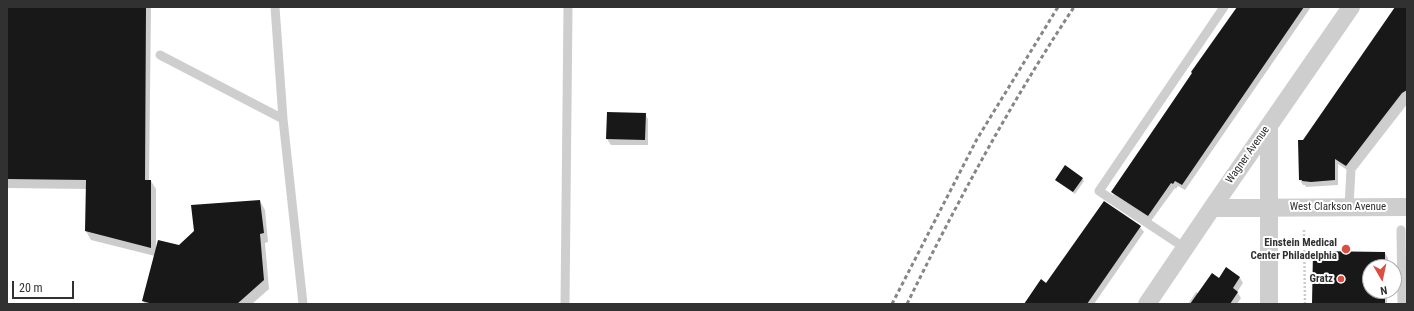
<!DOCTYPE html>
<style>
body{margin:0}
#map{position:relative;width:1414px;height:311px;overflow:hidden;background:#fff;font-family:"Roboto Condensed",sans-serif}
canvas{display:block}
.frame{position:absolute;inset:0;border:8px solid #313131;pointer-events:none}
.north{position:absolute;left:1362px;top:259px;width:40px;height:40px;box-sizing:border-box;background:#fff;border:1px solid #adadad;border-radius:50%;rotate:171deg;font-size:11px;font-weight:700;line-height:16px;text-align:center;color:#313131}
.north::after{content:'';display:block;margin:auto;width:14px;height:18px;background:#db4e41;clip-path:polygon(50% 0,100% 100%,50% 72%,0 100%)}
.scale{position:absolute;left:12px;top:281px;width:62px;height:18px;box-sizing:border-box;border:2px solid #313131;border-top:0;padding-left:5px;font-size:12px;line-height:14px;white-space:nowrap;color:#313131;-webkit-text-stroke:3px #fff;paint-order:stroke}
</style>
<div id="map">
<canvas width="1414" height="311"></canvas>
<div class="frame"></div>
<div class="north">N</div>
<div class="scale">20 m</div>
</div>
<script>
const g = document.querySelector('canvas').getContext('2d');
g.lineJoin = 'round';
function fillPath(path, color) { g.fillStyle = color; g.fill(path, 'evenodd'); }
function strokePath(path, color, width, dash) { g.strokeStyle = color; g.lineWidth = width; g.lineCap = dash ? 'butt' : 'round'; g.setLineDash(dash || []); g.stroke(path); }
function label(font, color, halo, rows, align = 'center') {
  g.font = font + ' "Roboto Condensed",sans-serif'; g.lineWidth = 4; g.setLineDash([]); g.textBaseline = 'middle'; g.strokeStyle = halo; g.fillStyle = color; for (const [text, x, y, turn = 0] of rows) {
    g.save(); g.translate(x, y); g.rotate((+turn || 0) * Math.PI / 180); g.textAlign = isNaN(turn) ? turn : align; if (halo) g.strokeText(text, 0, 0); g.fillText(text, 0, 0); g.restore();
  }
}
fillPath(new Path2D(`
 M7,7H151L149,181H151L156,189V248L179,246L260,201L265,210L268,242L265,243L269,289L252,304H145L143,301L155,256L91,240L86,231L87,189L7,188Z
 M1238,7H1311L1185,190L1178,186L1176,189L1175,188L1151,221L1115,197L1112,192Z
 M1396,7H1407V96L1349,171L1338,164V185L1306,187L1305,185H1303L1300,180L1304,141Z
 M645,114L648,119V145H611L607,139Z
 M1082,178L1084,181L1075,194L1058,182L1056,180Z
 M1140,227L1144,232L1094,304H1025L1047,284Z
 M1385,253L1388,258V267H1370V291H1387V304H1313Z
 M1227,268L1240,278L1243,283L1237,292L1241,298L1237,304H1188L1196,292L1199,294L1219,279Z`), '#0003');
fillPath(new Path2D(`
 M7,7H146L145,180H151V248L85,231L86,180L7,179Z
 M1237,7H1304L1182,185L1175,181L1173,184L1171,183L1148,216L1111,192L1169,107L1192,73L1191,72Z
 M1395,7H1407V90L1402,93L1385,115L1346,166L1335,159V180L1311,182L1302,181V180H1299L1298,140H1303Z
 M607,112L646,113L645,140L606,139Z
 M1065,165L1083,178L1073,192L1055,180Z
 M260,200L264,233L260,234L264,280L237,304H153L142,301L158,240L179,245L194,231L191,205Z
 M1104,201L1141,226L1087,304H1024L1041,279L1046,283Z
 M1313,251L1385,252V267H1370V291H1385V304H1312Z
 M1226,267L1240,277L1233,288L1238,292L1230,304H1190L1212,273L1219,278Z`), '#181818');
strokePath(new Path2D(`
 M1304,230L1305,304`), '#cbcbcb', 2.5, [2, 2]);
strokePath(new Path2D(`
 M275,7L283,119
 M160,55L283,119L303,304
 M1349,207L1351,169L1407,97
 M1401,230L1402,304
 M1185,248L1099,191L1224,7
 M565,304L568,7`), '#cecece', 9);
strokePath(new Path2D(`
 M1212,208L1407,207
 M1147,304L1212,208L1351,7
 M1269,304V126`), '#cecece', 18);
strokePath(new Path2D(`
 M892,304L977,139L1058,7
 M907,304C957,202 1011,102 1074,7`), '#868686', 3, [4, 3]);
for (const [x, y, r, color] of [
 [1346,249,5,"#db4e41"],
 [1341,279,4,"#db4e41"]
]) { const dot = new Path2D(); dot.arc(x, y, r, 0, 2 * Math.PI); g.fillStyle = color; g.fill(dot); strokePath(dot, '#fff', 1.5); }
label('11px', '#313131', '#fff', [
 ["Wagner Avenue",1248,155,-55],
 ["West Clarkson Avenue",1338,207]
]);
label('bold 11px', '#313131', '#fff', [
 ["Einstein Medical",1337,243],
 ["Center Philadelphia",1337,256],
 ["Gratz",1333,279]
], 'right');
</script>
